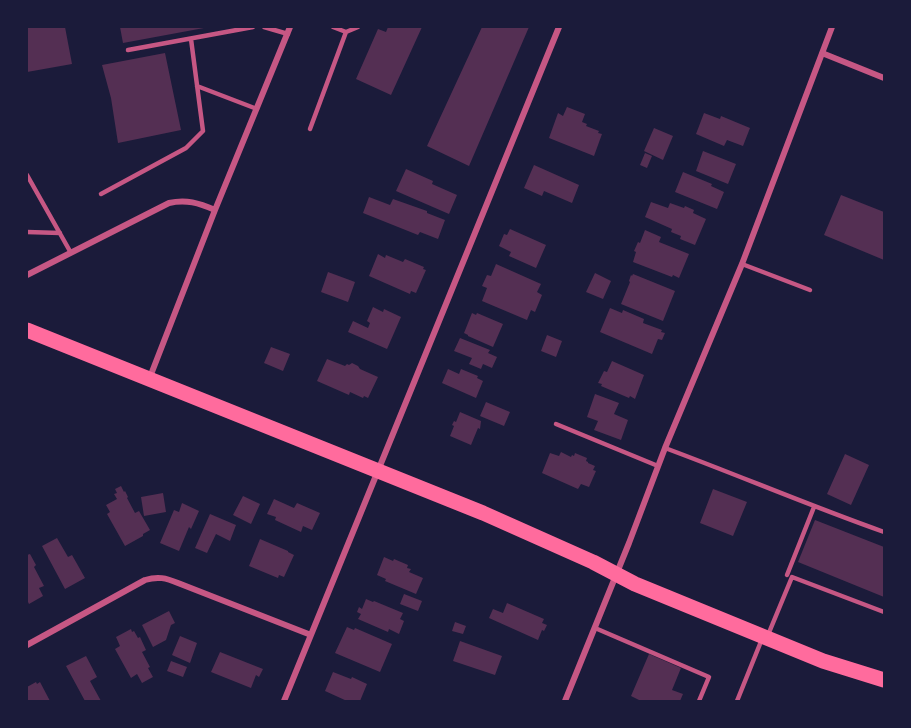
<!DOCTYPE html>
<style>
body{margin:0}
#map{position:relative;width:911px;height:728px;overflow:hidden;background:#1b1b3a;font-family:"Space Grotesk",sans-serif}
canvas{display:block}
.frame{position:absolute;inset:0;border:28px solid #1b1b3a;pointer-events:none}
</style>
<div id="map">
<canvas width="911" height="728"></canvas>
<div class="frame"></div>
</div>
<script>
const g = document.querySelector('canvas').getContext('2d');
g.lineJoin = 'round';
function fillPath(path, color) { g.fillStyle = color; g.fill(path, 'evenodd'); }
function strokePath(path, color, width, dash) { g.strokeStyle = color; g.lineWidth = width; g.lineCap = dash ? 'butt' : 'round'; g.setLineDash(dash || []); g.stroke(path); }
fillPath(new Path2D(`
 M27,27H65L72,64L27,72Z
 M120,27H203L204,28L123,43Z
 M388,27H422L391,95L356,79L378,29L386,32Z
 M482,27H529L469,166L427,146Z
 M165,53L181,130L118,143L111,98L102,65Z
 M567,107L585,114L582,122L587,124L586,126L599,131L598,133L602,134L594,156L549,138L558,113L563,116Z
 M704,113L720,119L721,116L750,128L743,146L727,140L724,146L696,134Z
 M654,128L673,136L663,160L644,151Z
 M703,151L736,164L728,184L696,171Z
 M645,153L652,156L647,168L640,165Z
 M534,165L579,185L572,203L544,191L542,196L524,188Z
 M406,169L433,181L432,184L457,195L449,214L396,191Z
 M683,172L712,184L711,186L724,192L717,209L675,192Z
 M841,195L884,212V260L824,235Z
 M369,197L390,205L393,199L427,211V213L445,220L438,239L420,232L418,235L363,213Z
 M651,202L668,208L670,203L684,208L685,206L694,210L693,213L706,219L695,245L680,239L681,236L671,232L672,229L645,217Z
 M510,229L546,245L536,268L509,256L511,252L499,246L504,234L507,235Z
 M645,230L661,237L659,242L689,254L679,278L673,275L672,277L633,262L636,252L634,251L638,242L640,243Z
 M378,254L385,258L386,255L403,262L405,259L424,267L423,269L426,270L416,293L411,291L410,294L369,276Z
 M496,264L541,284L537,292L542,295L535,312L531,310L527,320L482,301L487,288L482,286L487,275L491,276Z
 M328,272L355,282L348,302L321,292Z
 M595,273L611,281L603,299L586,292Z
 M633,274L675,291L663,321L621,304L630,282L629,281L631,275L632,276Z
 M373,307L383,312L384,309L401,317L387,349L348,332L353,321L368,328L370,323L367,321Z
 M610,308L622,313L623,310L644,319L643,323L662,330L661,332L665,333L662,340L658,339L652,354L600,332Z
 M472,313L476,315L477,313L503,324L493,347L468,336V335L464,333Z
 M547,335L562,341L556,357L541,351Z
 M460,338L490,350L488,353L497,357L492,368L483,364L481,369L469,364L472,358L454,351Z
 M271,347L290,354L283,371L264,363Z
 M327,359L345,366L347,364L349,365L352,363L358,366L360,369L378,377L368,398L364,396L363,398L350,392L349,395L317,381Z
 M612,361L644,375L635,399L630,396L629,398L601,386L602,384L598,383L604,371L607,372Z
 M448,369L459,374L461,369L478,376L477,378L483,381L476,398L442,383Z
 M595,394L619,403L614,414L628,420L621,440L594,430L598,421L587,417Z
 M486,402L510,412L504,426L480,416Z
 M460,412L481,421L480,429L478,428L471,445L450,436L454,426L452,425L454,421L456,422Z
 M561,452L571,457L572,455L574,456L575,453L587,458L586,461L588,462V463L595,466L593,470L596,471L589,487L581,484L578,489L542,473L550,453L559,456Z
 M845,454L869,465L851,505L827,494Z
 M121,486L124,492L125,491L128,497L127,498L135,513L139,511L150,530L143,534V536L125,546L107,514L110,512L106,505L117,499L114,494L117,493L115,489Z
 M713,489L747,502L733,536L700,523Z
 M163,493L166,512L144,516L141,497Z
 M243,496L260,504L251,524L233,515Z
 M274,499L294,508L297,503L320,513L312,530L303,526L301,532L275,520L276,517L267,514Z
 M182,503L199,511L191,529L189,527L179,551L160,543L174,510L179,512Z
 M210,514L236,525L230,541L216,534L207,553L195,548Z
 M815,520L884,547V597L798,562Z
 M57,538L68,557L72,555L85,578L65,589L42,546Z
 M260,539L288,551V552L294,555L284,577L279,575L278,578L249,566Z
 M30,554L36,565L34,567L44,586L39,588L43,596L29,604L27,600V555Z
 M384,557L393,561L394,559L408,565L407,568L411,569L409,572L423,578L416,594L385,581L386,579L377,575Z
 M404,594L422,601L418,611L400,604Z
 M366,599L373,602L374,601L403,613L400,619L404,621L399,634L389,629L388,632L358,619L361,614L357,612L359,607L362,609Z
 M507,603L544,619L542,623L547,625L544,631L542,630L538,640L489,618L493,609L503,613Z
 M169,611L175,623L171,625L166,640L153,647L142,625Z
 M455,622L466,626L463,634L452,631Z
 M347,627L354,630L355,628L392,644L380,672L335,653Z
 M131,629L132,632L134,631L138,638L140,637L146,650L142,652L150,667L148,668L153,677L142,683L137,674L131,678L115,649L120,646L116,637Z
 M180,636L197,643L190,663L172,655Z
 M460,641L502,656L495,675L453,661Z
 M220,652L263,669L259,677L256,675L251,688L211,672Z
 M649,654L681,668L672,690L683,694L680,701H641L631,696Z
 M86,656L97,677L90,681L101,701H85L66,666Z
 M171,661L187,667L183,677L167,671Z
 M333,672L351,679L352,677L367,684L360,701H347L325,691Z
 M36,682L37,684L40,682L50,701H27V687Z`), '#542f53');
strokePath(new Path2D(`
 M264,27L288,34
 M346,32L358,27
 M128,50L253,27
 M197,86L257,109
 M310,129L346,32L333,27
 M27,175L71,253
 M101,194L186,148L203,131L191,39
 M27,232L60,233
 M742,264L810,290
 M556,424L658,466
 M665,448C738,475 810,506 884,532
 M787,575L814,507
 M595,628L709,677L699,701
 M768,635L792,577L884,612
 M737,701L762,639`), '#c65784', 4.5);
strokePath(new Path2D(`
 M822,53L884,78
 M27,275L169,203C186,199 199,203 215,210
 M150,377L215,210L290,27
 M27,645L145,580C158,576 166,578 178,583L311,635
 M284,701L559,27
 M565,701L629,543L665,448L742,264L832,27`), '#c65784', 6);
strokePath(new Path2D(`
 M27,330L483,513L593,562L635,584L823,661L884,680`), '#ff6b9d', 15);
</script>
